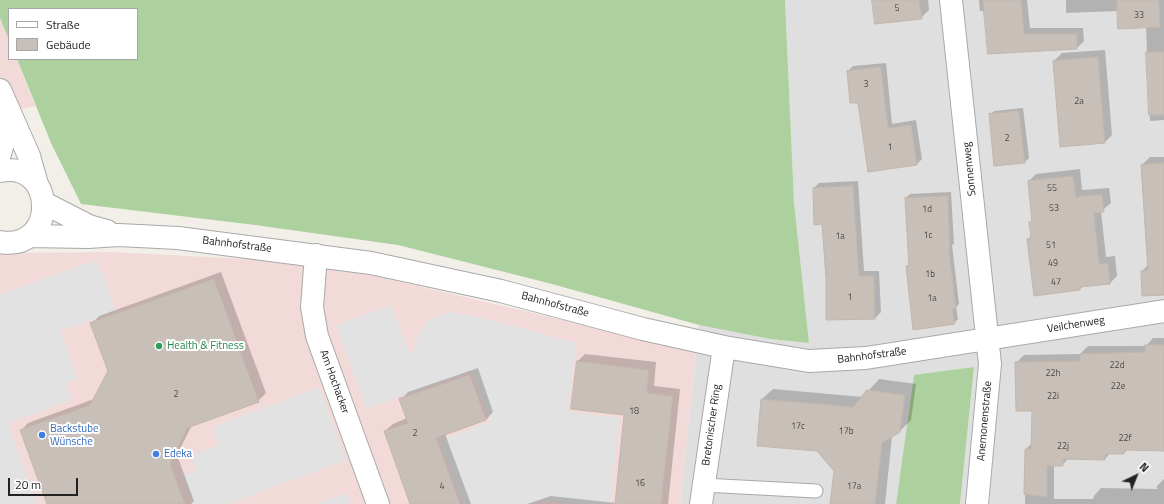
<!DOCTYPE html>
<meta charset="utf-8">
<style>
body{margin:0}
#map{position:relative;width:1164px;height:504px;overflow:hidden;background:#f2efe9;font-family:"Titillium Web",sans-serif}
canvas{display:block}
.legend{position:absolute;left:8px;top:8px;width:130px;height:52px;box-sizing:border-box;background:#fff;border:1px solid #a7a7a7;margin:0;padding:5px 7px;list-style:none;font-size:12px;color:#222}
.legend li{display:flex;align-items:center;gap:8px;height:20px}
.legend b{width:20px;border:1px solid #a7a7a7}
.north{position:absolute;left:1116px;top:456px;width:40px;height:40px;-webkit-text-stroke:3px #fff;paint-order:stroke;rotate:43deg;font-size:11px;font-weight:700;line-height:16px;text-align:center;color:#222}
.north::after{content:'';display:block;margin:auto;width:14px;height:18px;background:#222;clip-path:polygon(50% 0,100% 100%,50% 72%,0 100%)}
.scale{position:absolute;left:8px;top:478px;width:70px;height:18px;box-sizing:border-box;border:2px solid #222;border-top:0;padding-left:5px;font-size:12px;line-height:14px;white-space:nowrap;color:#222;-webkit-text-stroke:3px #fff;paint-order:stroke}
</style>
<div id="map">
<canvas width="1164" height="504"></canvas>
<ul class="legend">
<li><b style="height:5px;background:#fff"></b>Straße</li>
<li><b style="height:11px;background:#c7bfb8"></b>Gebäude</li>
</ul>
<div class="north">N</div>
<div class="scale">20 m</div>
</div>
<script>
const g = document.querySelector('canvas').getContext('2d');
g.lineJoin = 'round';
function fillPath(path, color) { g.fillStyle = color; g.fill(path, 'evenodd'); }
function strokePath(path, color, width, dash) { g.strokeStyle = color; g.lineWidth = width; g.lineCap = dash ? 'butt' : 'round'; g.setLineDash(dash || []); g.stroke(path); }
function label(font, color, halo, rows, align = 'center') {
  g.font = font + ' "Titillium Web",sans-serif'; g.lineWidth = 4; g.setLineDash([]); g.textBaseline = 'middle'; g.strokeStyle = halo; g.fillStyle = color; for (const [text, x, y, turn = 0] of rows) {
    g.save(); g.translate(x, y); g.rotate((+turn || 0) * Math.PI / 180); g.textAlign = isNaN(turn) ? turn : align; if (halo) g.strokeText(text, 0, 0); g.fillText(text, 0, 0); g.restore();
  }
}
fillPath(new Path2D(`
 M785,0H1164V504H960L974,367L914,376L896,504H680L699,325L770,339L809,343L794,202Z`), '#e0dfdf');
fillPath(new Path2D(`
 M0,18L9,40V59H17L35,106L0,114Z
 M112,252L264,260L370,275L696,351L680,504H0V253Z`), '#f2dad9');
fillPath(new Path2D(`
 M0,0H785L794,202L809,343L770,339L699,325L552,284L398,245L255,225L81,204L51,143L17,59H137V9H9V40L0,18Z
 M974,367L960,504H896L914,375Z`), '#add19e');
fillPath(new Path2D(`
 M97,260L116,311L60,331L78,379L66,383L72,400L8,423L37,504H0V294Z
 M391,305L411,357L419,334L428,320L448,312L475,316L577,343L568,411L619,418L611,504H573L542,500L532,504H463L439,440L490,422L472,371L366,409L336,325Z
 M319,387L346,460L228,504H193L182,476L196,471L191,455L219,445L212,427Z
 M347,493L351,504H317Z`), '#e2e2e2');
fillPath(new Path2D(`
 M873,0H928L929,10L921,18Z
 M979,0H1027L1030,28H1083L1084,41L1077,48L989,53L985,11H980Z
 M1066,0H1164V120L1150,121L1146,27L1118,11L1066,13Z
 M1105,50L1112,135L1105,142L1054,61L1062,53Z
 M886,63L892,124L916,120L922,159L917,164L859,101L848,71L853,66Z
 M1023,108L1029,158L1025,162L990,115L994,111Z
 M1150,157H1164V291L1142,271L1148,265L1142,165Z
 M1080,169L1082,190L1109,188L1111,203L1101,211L1106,257L1115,256L1117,276L1110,283L1083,286L1080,289L1028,239L1032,235L1030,223L1033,220L1029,181L1036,174Z
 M858,181L864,271H879L881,312L875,318L827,277L823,223L814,188L819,183Z
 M951,192L954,244L952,245L959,304L956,307L958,319L954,323L907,266L910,264L906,198L910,194Z
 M221,272L266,393L258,401L192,425L177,455L194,501L191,504H48L21,431L28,423L94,399L109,371L92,324L99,316Z
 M1153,338H1164V450L1128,449L1124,453H1110L1105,459L1069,458L1062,465H1054V499H1093L1094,496L1101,488L1157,489V486L1164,479V504H1025L1026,449L1032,443L1033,410L1016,363L1024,355L1080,354L1088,346H1146Z
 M585,354L656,362L654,386L680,389L668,504H527L551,496L616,503L625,414L577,362Z
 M478,368L493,412L486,420L445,434L471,504H411L385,431L393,424L407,418L401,400L408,392Z
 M879,379L916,384L911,420L900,431L892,436L885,504H831L835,471L817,451L762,399L773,389L863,397Z`), '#0003');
const building = new Path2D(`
 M872,0H919L922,19L875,24Z
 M983,0H1021L1024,34H1077V49L988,54Z
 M1117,0H1159L1160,27L1118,29Z
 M1146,52H1164V115H1149Z
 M1098,57L1105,143L1060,147L1053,61Z
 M881,67L888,128L911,125L917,165L868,172L858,103H850L847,71Z
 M1019,111L1025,163L994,166L989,114Z
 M1164,163V295L1142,296L1141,271L1148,270L1141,165Z
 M1073,176L1076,197L1102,194L1104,212L1094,213L1099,264L1108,263L1110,284L1080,287V290L1034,296L1027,239L1031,238L1029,222H1032L1028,181Z
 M853,186L859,276H874L875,319L826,320V278L822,224L814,225L813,188Z
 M948,196L950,249H949L956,309H952L955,324L913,330L906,266H909L905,198Z
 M214,279L259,402L187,428L170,464L185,504H47L20,430L90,405L108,371L90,323Z
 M1145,345H1164V451L1124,450V454H1105V460L1063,459V466H1047V497L1024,494L1025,449H1031L1032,411H1016L1015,362L1080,361V354L1145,352Z
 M577,361L649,370L647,393L673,396L661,504H615L624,415L571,409Z
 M470,375L486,420L436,438L460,504H410L384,431L408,423L399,399Z
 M867,390L905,395L900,432L882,443L875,504H830L834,471L817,451L757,446L761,399L853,407Z`);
fillPath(building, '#c7bfb8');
strokePath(building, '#c4b6ab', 1);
const lane = new Path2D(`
 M703,485L816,491`);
const street = new Path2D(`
 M951,0L990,364L977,504
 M0,90L29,156L37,184
 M0,154L5,136L7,110
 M0,171C57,160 58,252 0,242
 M44,203L89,226L107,231
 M29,236L88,237L119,235L178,238L371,263L501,291L643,329L724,347L809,361L866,358L1164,311
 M316,255L312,307L317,336L378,504
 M701,504L724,347`);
strokePath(lane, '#a9a9a9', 15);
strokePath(street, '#a9a9a9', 24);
strokePath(lane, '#fff', 13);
strokePath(street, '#fff', 22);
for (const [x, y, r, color] of [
 [159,346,4,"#2e9e5b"],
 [42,435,4,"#3f7fe0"],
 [156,454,4,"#3f7fe0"]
]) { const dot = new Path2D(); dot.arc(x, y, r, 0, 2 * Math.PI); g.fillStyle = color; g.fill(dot); strokePath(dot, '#fff', 1.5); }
label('9px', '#4b4948', null, [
 ["5",897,9],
 ["33",1139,16],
 ["3",866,85],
 ["2a",1079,102],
 ["2",1007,139],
 ["1",890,148],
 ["55",1052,189],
 ["53",1054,209],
 ["1d",927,210],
 ["1c",928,236],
 ["1a",840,237],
 ["51",1051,246],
 ["49",1053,264],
 ["1b",930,275],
 ["47",1056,283],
 ["1",850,298],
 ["1a",932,299],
 ["22d",1117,366],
 ["22h",1053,374],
 ["22e",1118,387],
 ["2",176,395],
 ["22i",1053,397],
 ["18",634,412],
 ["17c",798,427],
 ["17b",846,432],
 ["2",415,434],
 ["22f",1125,439],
 ["22j",1063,447],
 ["16",640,484],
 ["4",442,487],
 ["17a",854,487]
]);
label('11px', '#222', '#fff', [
 ["Sonnenweg",970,169,-96],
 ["Bahnhofstraße",237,245,7],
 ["Bahnhofstraße",555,305,15],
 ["Veilchenweg",1076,325,-9],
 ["Bahnhofstraße",872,356,-7],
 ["Am Hochacker",334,382,70],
 ["Anemonenstraße",985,421,-85],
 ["Bretonischer Ring",712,425,-82]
]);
label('11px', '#27864d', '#fff', [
 ["Health & Fitness",167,346]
], 'left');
label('11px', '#366cbe', '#fff', [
 ["Backstube",50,429],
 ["Wünsche",50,442],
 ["Edeka",164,454]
], 'left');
</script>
